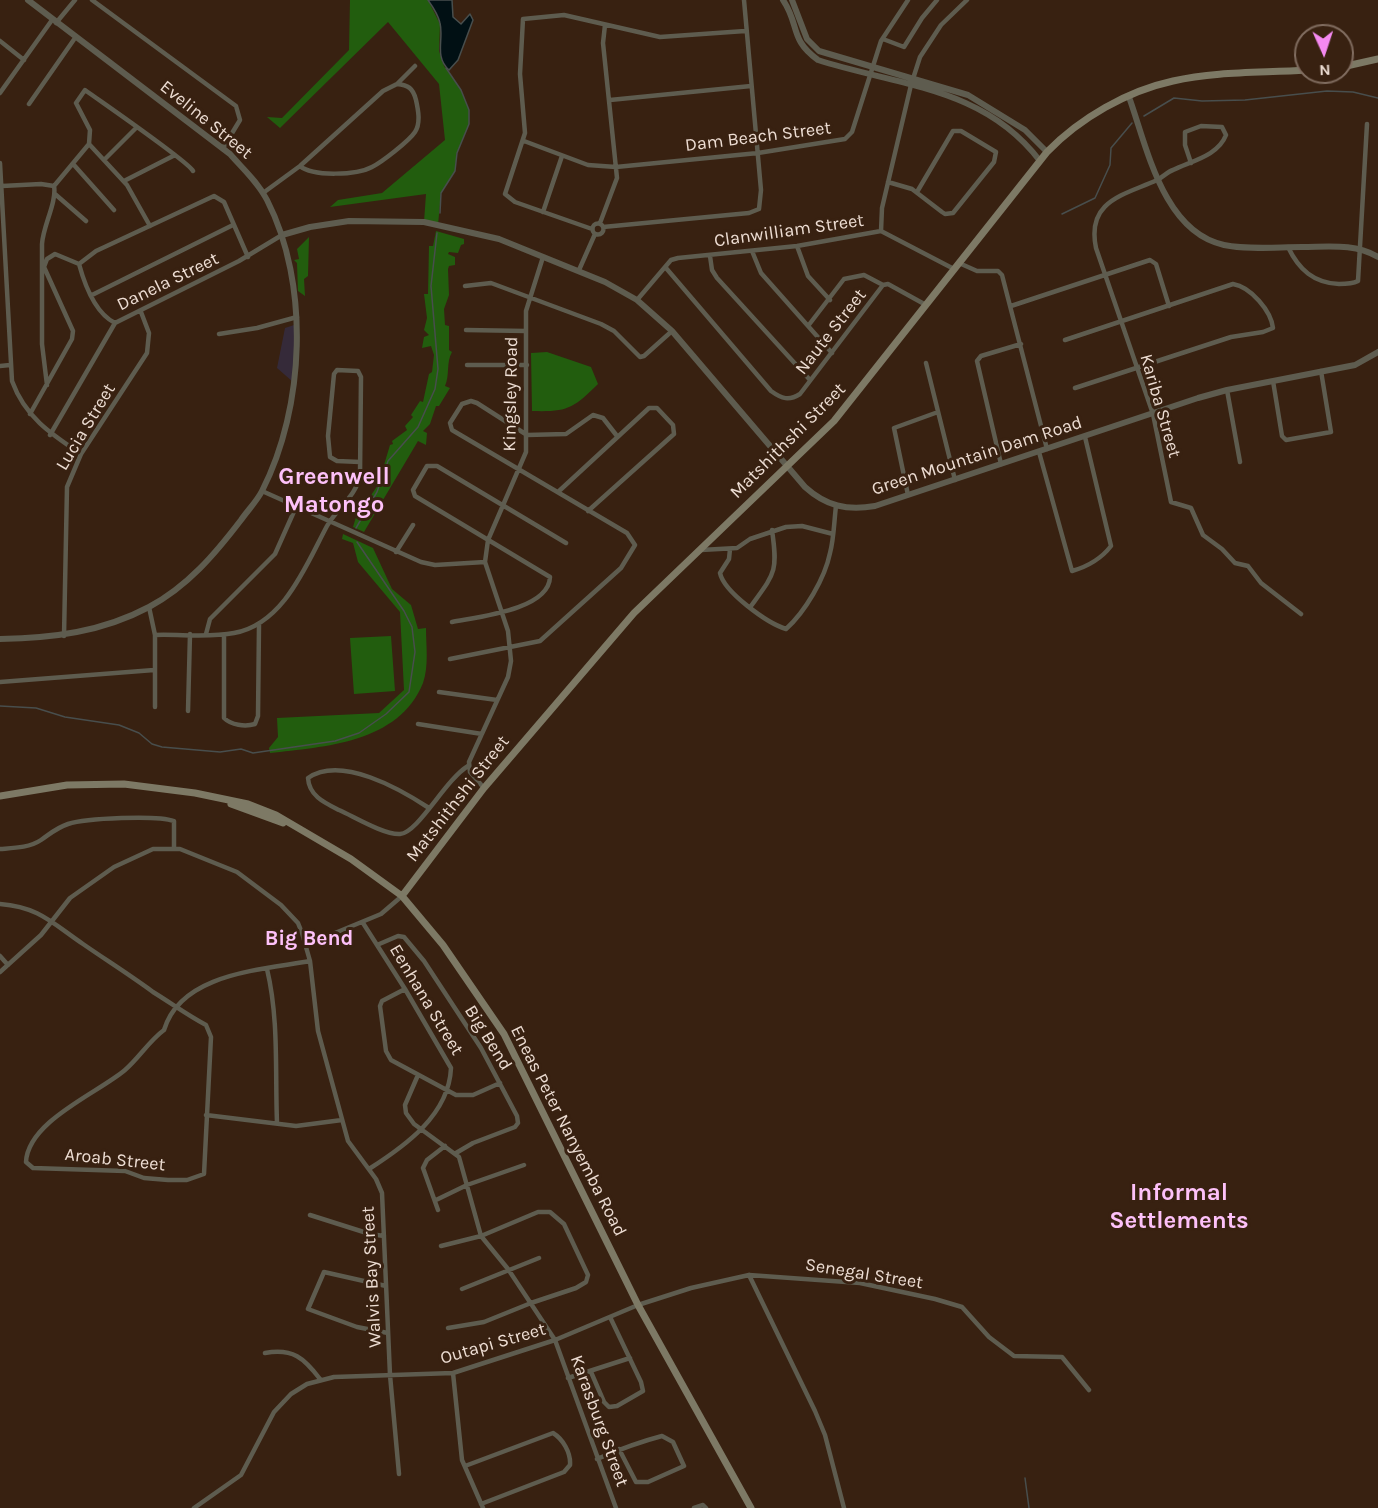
<!DOCTYPE html>
<style>
body{margin:0}
#map{position:relative;width:1378px;height:1508px;overflow:hidden;background:#382111;font-family:Karla,sans-serif}
canvas{display:block}
.north{position:absolute;left:1294px;top:24px;width:60px;height:60px;box-sizing:border-box;background:#382111;border:2px solid #806c5f;border-radius:50%;rotate:177deg;font-size:16px;font-weight:700;line-height:24px;text-align:center;color:#edddd3}
.north::after{content:'';display:block;margin:auto;width:21px;height:27px;background:#f489f0;clip-path:polygon(50% 0,100% 100%,50% 72%,0 100%)}
</style>
<div id="map">
<canvas width="1378" height="1508"></canvas>
<div class="north">N</div>
</div>
<script>
const g = document.querySelector('canvas').getContext('2d');
g.lineJoin = 'round';
function fillPath(path, color) { g.fillStyle = color; g.fill(path, 'evenodd'); }
function strokePath(path, color, width, dash) { g.strokeStyle = color; g.lineWidth = width; g.lineCap = dash ? 'butt' : 'round'; g.setLineDash(dash || []); g.stroke(path); }
function label(font, color, halo, rows, align = 'center') {
  g.font = font + ' Karla,sans-serif'; g.lineWidth = 6; g.setLineDash([]); g.textBaseline = 'middle'; g.strokeStyle = halo; g.fillStyle = color; for (const [text, x, y, turn = 0] of rows) {
    g.save(); g.translate(x, y); g.rotate((+turn || 0) * Math.PI / 180); g.textAlign = isNaN(turn) ? turn : align; if (halo) g.strokeText(text, 0, 0); g.fillText(text, 0, 0); g.restore();
  }
}
fillPath(new Path2D(`
 M297,324L293,382L277,368L285,328Z`), '#352a39');
fillPath(new Path2D(`
 M350,0H428L440,24L439,51L444,66L461,90L469,110V124L457,153L455,171L441,193L438,225L424,222L426,194L330,207L338,200L382,193L445,140L439,84L388,22L280,128L267,117L282,118L349,50Z
 M436,231L464,239V244L461,245L458,253L449,252L448,254L455,257V265L449,266L448,269L449,295L444,309L445,325L449,326V350L452,352C446,362 450,375 445,386L450,388L439,406H436L430,424L423,431L427,433L426,445L418,441L364,532L353,527L356,517L378,485L390,445L393,444L392,441L407,430L405,426L413,417L411,415L420,401L423,402L429,374L432,372L434,355L431,346L422,348L424,337L429,335L424,330L427,318L424,294H428L429,246H433Z
 M309,237L308,276L304,279L305,296L298,291L297,263L294,260L299,259L297,249Z
 M547,352L591,367L598,384C573,409 567,412 532,411L531,353Z
 M343,534L373,548L392,589L411,605L418,629L426,628C426,646 429,666 423,683C399,743 324,747 270,753L269,748L278,737L277,718L379,713L404,690L400,612L358,562L353,543L342,539Z
 M391,636L395,691L354,694L350,638Z`), '#225d0e');
const water = new Path2D(`
 M428,0H452L453,17L461,24L470,14L473,20L458,60L449,70C434,57 444,39 440,23C438,14 433,7 428,0Z`);
fillPath(water, '#011014');
strokePath(water, '#484e4d', 1.5);
strokePath(new Path2D(`
 M1144,116L1174,98L1202,101L1245,100L1327,91L1353,92L1378,98
 M440,213L441,193L455,171L457,153L469,124V110L461,90L446,68
 M1062,214L1095,198L1110,165L1111,148L1132,123
 M356,528L377,492L388,461L418,427L435,389L438,369L431,286L437,233
 M0,706L36,708L65,717L119,725L139,733L152,744L162,747L220,752L241,749L253,753L335,741L359,733L386,714L409,692L415,652L412,627L404,611L357,542
 M1025,1478L1029,1508`), '#484e4d', 1.5);
strokePath(new Path2D(`
 M92,0L236,106L240,120L223,148
 M56,23L75,0
 M883,39L904,47L922,18L937,0
 M0,41L24,60
 M0,93L52,20
 M610,100L751,86
 M29,104L75,38
 M524,141L588,165L616,167L758,153L845,139L852,132L881,41L908,0
 M89,144L127,185L150,226
 M105,159L136,128
 M0,163L12,381C25,417 51,434 81,454
 M1191,163L1185,145V132L1201,126L1222,127L1226,135C1218,156 1191,161 1173,170C1167,172 1163,177 1157,180C1125,195 1086,200 1096,248L1153,414L1171,502L1191,508L1203,535L1222,549L1235,563L1248,566L1261,583L1301,614
 M74,165L114,210
 M300,166C313,177 357,175 372,167C382,162 409,141 415,132C421,123 418,109 416,100C413,88 408,85 397,84
 M124,181L175,155
 M888,182L912,189L942,212L945,214L953,213L994,162L996,152L961,131H953L917,192
 M2,186L41,184L54,186
 M54,186L89,144L90,130L76,103L85,90C100,101 189,162 193,171
 M263,193L300,166L383,91L397,84L415,66
 M55,194L86,221
 M543,212L562,156
 M600,223L617,178L603,43L605,25
 M592.5 229a5.5 5.5 0 1 1 11 0a5.5 5.5 0 1 1-11 0Z
 M603,227L749,213L759,209L761,190L744,0
 M592,229L515,202L505,194L525,133L520,74L523,19L564,15L660,37L745,31
 M881,231L882,208L911,85L920,57L941,25L967,0
 M797,246L808,276L830,300
 M1288,247C1299,270 1314,283 1339,284C1346,284 1352,284 1358,281L1367,124
 M752,251L761,273L832,353
 M710,256L712,270L717,278L810,380
 M959,263L977,271H998L1002,275L1047,449
 M666,268L771,391C782,399 789,401 800,394L883,285L888,284L926,305
 M579,270L595,234
 M465,286L491,283L601,324L614,331L640,357L644,356L672,331
 M92,295L233,225
 M637,300L671,260L678,258L797,246L881,231L954,269
 M1011,306L1150,260L1156,264L1169,306
 M115,323C95,313 85,286 79,264L96,251L214,196L224,202L248,257
 M808,326L844,279L864,275L883,285
 M466,330L526,331
 M219,334L257,328L297,317
 M1065,340L1233,284C1251,287 1271,311 1273,328L1263,332L1231,337L1075,388
 M926,363L955,480
 M467,365H527
 M0,366L10,365
 M1273,381L1282,436L1286,440L1331,432L1321,371
 M47,385L42,344V244C43,226 57,202 54,186
 M1227,390L1240,462
 M30,414L72,339L73,331L44,267L47,259L55,254L79,264
 M50,435L115,323L239,261L282,235
 M1039,452L1072,571C1086,567 1101,559 1111,546L1085,437
 M1001,464L977,361L981,356L1021,344
 M262,491L421,562L435,565L485,562
 M558,492L649,408H657L673,425L674,434L588,511
 M908,495L894,428L938,412
 M730,549L729,559L720,573C724,592 767,623 786,629C805,612 825,578 830,553C834,538 834,522 836,506
 M701,550L737,548L750,539L786,527L802,526L833,534
 M396,552L413,525
 M751,606C775,573 778,572 772,530
 M149,607L155,635V707
 M452,622C477,617 549,610 550,577L415,496L413,490L427,466H437L566,543
 M206,634L210,619L275,554L296,507
 M155,635C180,634 209,638 234,633C284,624 306,565 327,526C337,508 356,496 360,476L361,377L358,371L337,370L334,374L328,436L330,457L337,461L360,462
 M224,635V718C231,725 245,727 255,724L258,716L259,625
 M64,636L67,487L81,454L147,353L149,333L141,312
 M450,659L540,641L621,568L635,545L627,533L452,430L450,423L462,404L471,401L477,403L527,435L566,434L593,415L603,418L617,436
 M0,682L154,670
 M439,692L497,700
 M188,711L190,634
 M418,724L482,734
 M484,788L470,772L469,762L508,677L511,661L508,631L485,562L488,540L526,452V311L543,257
 M429,808C400,789 341,755 308,778C309,796 325,803 339,810C353,816 384,835 400,834C418,833 445,780 468,766
 M0,849C13,848 29,848 41,840C50,834 56,828 68,824C86,818 157,815 174,821V848
 M0,904C39,907 52,923 83,944C106,960 130,975 153,992C171,1003 187,1015 206,1025L211,1037L204,1174L187,1180H168L144,1178L125,1171L33,1168L26,1162C28,1121 98,1093 125,1070C139,1058 149,1041 164,1030C181,973 261,970 310,961
 M363,923L405,989L451,1068C449,1115 405,1146 369,1169
 M306,945L381,914L402,896
 M377,945L398,936L404,937L424,961L481,1048L517,1116L518,1123L515,1127L473,1143L456,1153
 M0,956L8,965
 M267,969C279,1019 275,1072 277,1123
 M0,972L41,935L70,898L114,867L153,849H180L237,872L281,905L298,923L302,933L310,961L318,1031L348,1141L376,1179L382,1193L390,1375L399,1474
 M405,989L382,1001L380,1006L386,1051L391,1060L456,1095H473L500,1083
 M418,1075L405,1105L406,1113L414,1124L459,1157L481,1236L508,1269L555,1340L616,1508
 M206,1115L296,1126L342,1120
 M436,1200L467,1185L524,1165
 M438,1210L423,1168L427,1160L445,1146
 M310,1215L370,1234L384,1236
 M441,1246L481,1236L538,1212H550L564,1224L588,1275L586,1282L576,1288L531,1303L484,1322L448,1328
 M749,1275L815,1411L825,1435L844,1508
 M386,1286L324,1272L308,1309L357,1327L388,1333
 M462,1289L539,1258
 M265,1353C293,1348 304,1358 320,1379
 M591,1372L604,1402L609,1407L617,1406L643,1391L641,1382L610,1317
 M453,1373L462,1460L483,1508
 M568,1378L630,1358
 M597,1459C618,1450 639,1442 662,1436L673,1442L684,1466L648,1482H636L619,1449
 M465,1466L553,1433C563,1439 571,1453 570,1465L564,1472L481,1504
 M194,1508L241,1475L274,1412L291,1394L307,1384L334,1377L453,1373L555,1340L638,1305L691,1288L749,1275L860,1283L935,1299L962,1307L989,1337L1014,1356L1062,1357L1089,1390
 M694,1508L703,1505L706,1508`), '#5e5c4f', 4.5);
strokePath(new Path2D(`
 M783,0C800,25 789,39 818,60C899,86 984,87 1040,161
 M792,0L807,39L819,51L968,95L1025,130L1047,152
 M1129,97C1147,147 1163,232 1224,245C1248,250 1277,247 1302,247C1328,247 1354,243 1378,257
 M282,235L310,227L349,221L424,222L499,239L605,282L637,300L672,331L805,487C826,506 847,511 875,506L1198,398L1227,390L1355,365L1378,352
 M0,639C53,638 102,632 149,607C188,586 215,554 241,520C248,510 257,501 262,491C305,407 310,284 267,200C258,182 243,169 230,154L28,0`), '#5e5c4f', 6);
strokePath(new Path2D(`
 M1342,67L1378,59
 M0,796L67,785L124,784L195,793L248,804L276,815L351,859L402,896L443,945L504,1034L638,1305L751,1508
 M231,804L283,823
 M402,896L484,788L634,613L834,421L1047,152C1080,118 1127,91 1173,81C1216,71 1263,73 1306,70`), '#7d7965', 7);
label('18px', '#edddd3', '#382111', [
 ["Eveline Street",206,120,39],
 ["Dam Beach Street",758,137,-7],
 ["Clanwilliam Street",789,231,-8],
 ["Danela Street",168,282,-26],
 ["Naute Street",831,332,-52],
 ["Kingsley Road",511,394,-89],
 ["Kariba Street",1160,406,74],
 ["Lucia Street",86,427,-59],
 ["Matshithshi Street",788,441,-45],
 ["Green Mountain Dam Road",977,456,-18],
 ["Matshithshi Street",458,799,-52],
 ["Eenhana Street",426,1000,59],
 ["Big Bend",488,1038,58],
 ["Eneas Peter Nanyemba Road",568,1131,63],
 ["Aroab Street",115,1160,6],
 ["Senegal Street",864,1274,9],
 ["Walvis Bay Street",372,1277,-93],
 ["Outapi Street",493,1344,-16],
 ["Karasburg Street",599,1421,70]
]);
label('bold 21px', '#fdc1f9', '#382111', [
 ["Big Bend",309,939]
]);
label('bold 24px', '#fdc1f9', '#382111', [
 ["Greenwell",334,477],
 ["Matongo",334,505],
 ["Informal",1179,1193],
 ["Settlements",1179,1221]
]);
</script>
